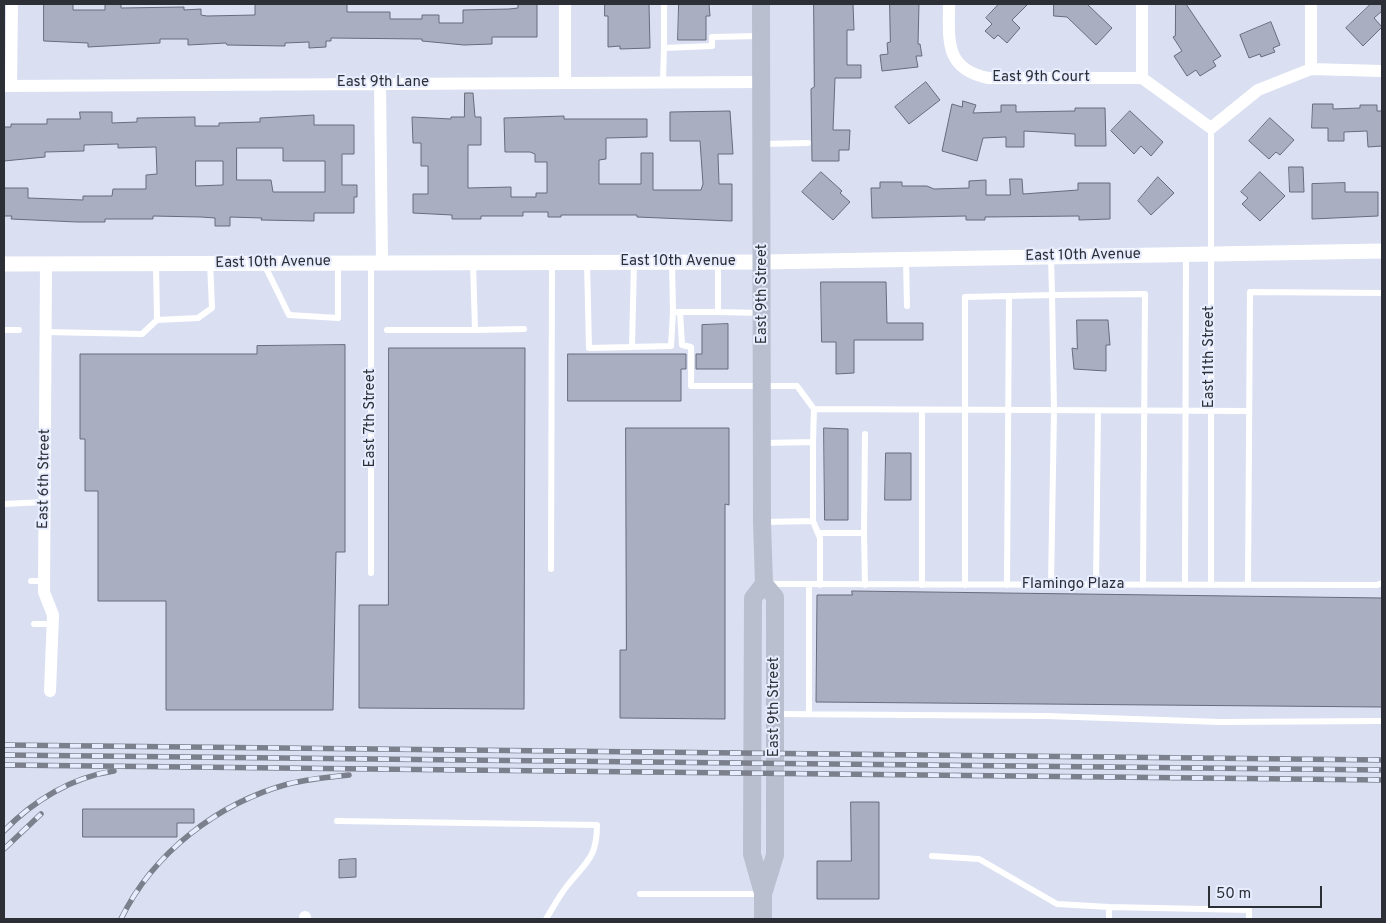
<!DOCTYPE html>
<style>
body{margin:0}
#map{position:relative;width:1386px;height:923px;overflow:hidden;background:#dae0f2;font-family:Overpass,sans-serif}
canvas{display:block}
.frame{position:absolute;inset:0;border:5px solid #2d2f36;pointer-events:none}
.scale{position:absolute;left:1208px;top:886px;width:114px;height:22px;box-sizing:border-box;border:2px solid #2d2f36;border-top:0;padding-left:6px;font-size:15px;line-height:18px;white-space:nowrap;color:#2d2f36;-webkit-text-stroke:4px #e7edff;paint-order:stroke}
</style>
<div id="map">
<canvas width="1386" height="923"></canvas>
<div class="frame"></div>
<div class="scale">50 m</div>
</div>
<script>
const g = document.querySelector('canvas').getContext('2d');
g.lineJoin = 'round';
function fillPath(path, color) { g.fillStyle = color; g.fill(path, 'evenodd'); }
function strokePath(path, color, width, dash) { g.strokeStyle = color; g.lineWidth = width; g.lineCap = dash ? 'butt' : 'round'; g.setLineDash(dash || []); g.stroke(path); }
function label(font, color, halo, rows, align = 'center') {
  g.font = font + ' Overpass,sans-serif'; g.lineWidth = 4; g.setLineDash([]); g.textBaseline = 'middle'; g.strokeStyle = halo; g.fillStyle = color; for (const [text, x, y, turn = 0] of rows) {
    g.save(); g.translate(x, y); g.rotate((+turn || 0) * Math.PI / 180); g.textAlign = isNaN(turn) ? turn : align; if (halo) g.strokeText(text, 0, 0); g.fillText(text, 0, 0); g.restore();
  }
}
const building = new Path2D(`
 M44,4H73V10H105V4H121V8L184,7V10L201,9V15L207,16L255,15V4H347V12H390V19H422V15H439V23H463V10L509,9L518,8V4H537V37H492V44L464,45L422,41V39L331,38V41H326V47L309,48V42L285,43V46L227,45L226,43L188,45V39H160V43L88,47V43L44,41Z
 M605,4H649L650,48L620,49V46L608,47V16H605Z
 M679,4H709L710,16H706V40H678Z
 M814,4H853L854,30H847V65H861V78H835L833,130H850L849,150H839V161H812L811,89L814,87Z
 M890,4H919L918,44H920L922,56H916L918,67L882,71L880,55L888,54L887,43L890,42Z
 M999,4H1028L1012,20L1020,28L1007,43L998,35L994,39L985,31L992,24L986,18Z
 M1054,4H1087L1112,28L1096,45L1067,17L1054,16Z
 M1176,4H1186L1221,56L1213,61L1216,66L1200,76L1196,70L1187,76L1174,56L1182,51L1173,37L1175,36Z
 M1371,4H1382V11L1374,18L1382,27L1363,46L1346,28Z
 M1271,22L1280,45L1273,48L1275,52L1261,57L1260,54L1249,58L1240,35Z
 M926,82L940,100L909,124L895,107Z
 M465,93H473L475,117H481V145H468V188L511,187V197H536V193H547V162H535V154L530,152H505L504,118L564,116V119H647V137L606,138V159L599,160V184H641V153H653V190H701L703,184L700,141H670V112L730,111L733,154H718L719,184H732V221L637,217V215H561V217H548V212H523V216H481V219H452V215L413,213V194H428V166H421V143H413L412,117L451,119V117H464Z
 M963,101L976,105L973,113L1001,112V105H1016V112L1075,111V108H1105L1106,146H1075V134L1024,131V147H1006V137L983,138L977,161L942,151L952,104L962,107Z
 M1313,104H1333V109L1360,108V105H1377V111H1382V146L1368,147L1367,131L1344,132V141H1328V128H1312Z
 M1130,111L1163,142L1151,156L1141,146L1134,154L1111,131Z
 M80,112H112V123L137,122V118L195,117V126H219V123L260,122V118L314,115V125H354V154H342V185H357V197H354V213H314V221L261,220L262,218L230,217V226H215V218L201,217L153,216V219H105V222H77L11,219L12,216H4V188H28V198L83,200V196H112L113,189H146V175L157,174L156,147L118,148V144L84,145V151L45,152V157L4,161V127H11V124H47V119H80ZM237,148H283V161H325V192H273L271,180H237ZM196,161H223V185L196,186Z
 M1270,118L1294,140L1280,155L1276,152L1269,159L1249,141Z
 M1289,167H1303L1304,192H1290Z
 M821,172L842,191L840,193L850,202L833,220L802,192Z
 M1260,172L1285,196L1260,221L1242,204L1248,198L1241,192Z
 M1158,177L1174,193L1151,215L1138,201Z
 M1010,179H1022L1023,194L1078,190V183H1110V219L1079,220V216L985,217V220H966V216L872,218L871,188H880V182H902V186H927L934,189L969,188V181L986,180V195H1010Z
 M1345,183V192H1378V216L1312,219V184Z
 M821,282H886L887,323H923V340H854V373L836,374V342H822Z
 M1077,320H1108L1110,345H1106V371L1074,369L1072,348L1077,349Z
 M728,324V369H696V354H702V325Z
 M345,345V552H336L333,710H166V601H98V491H85V439H80V354H257V346Z
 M389,348H525L524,709L359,708V605H388Z
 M568,354H686V369H681V401H568Z
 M626,428H729V505L725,504V719L620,718V650H626Z
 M824,428L848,429V520H825Z
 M886,453H911V500H885Z
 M852,591L1382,598V707L816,702L817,595H852Z
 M851,802H879V899H817V861H851Z
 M83,809H194V823H177V837H83Z
 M356,859V877L339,878V860Z`);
fillPath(building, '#a9afc0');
strokePath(building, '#676c7b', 1);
strokePath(new Path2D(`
 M664,48V4
 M663,82L664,48L712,46V37L760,36
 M1211,128V585
 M763,144L808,143
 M906,261L907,306
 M371,262V573
 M587,262L589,348L671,346L673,312H718V263
 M672,263L673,312
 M156,264L157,320
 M264,264L289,315L338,318V263
 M680,312L682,345L691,347V386H797L814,409
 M718,312L761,313
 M4,330H19
 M387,330H475L473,263
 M475,330L524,329
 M46,332L142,334L157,320L198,318L212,308L210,263
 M632,347L634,263
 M813,442L814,409L1249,411
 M764,443L813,442V521L764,522
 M4,504L45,502
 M813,521L820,538V585
 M818,533H864L865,585
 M864,533L865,434
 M551,569L552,263
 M31,581H44
 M769,584L1377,585L1382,583
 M809,585V714
 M922,585V410
 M965,585V297L1009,296
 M1007,585L1009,296L1052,295L1051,257
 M1051,585L1054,411L1052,295L1145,294L1143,585
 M1096,585L1098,411
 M1185,585L1186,255
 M1248,585L1250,292L1382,293
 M34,624H52
 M777,714L1047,716L1220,722L1382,721
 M337,821L597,825C597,858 586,862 567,886C559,896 553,908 546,919
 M932,856L979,859L1057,904L1109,907
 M640,894H762
 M1109,919V907L1249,910V919`), '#fff', 6);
strokePath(new Path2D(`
 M565,4V82
 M949,4C949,40 944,69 988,78H1142
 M1142,4V78L1211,128L1258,90L1311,69L1382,71
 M1311,69V4
 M380,83L382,262
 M4,86L761,82
 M11,86L12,4
 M46,265L44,592L53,615L50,691
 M305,919V917`), '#fff', 12);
strokePath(new Path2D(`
 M4,264L763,262L1382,251`), '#fff', 15);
strokePath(new Path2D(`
 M761,4L762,522L764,584L775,597V855L763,894V919
 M763,893L752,854L753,598L764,584`), '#babfcf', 18);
const rail = new Path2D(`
 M4,745L1382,760
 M4,755L1382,770
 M4,765L1382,780
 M4,831C33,801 72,777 114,771
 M4,849L41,814
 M121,919C153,853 218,803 288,784C308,779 329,777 349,775`);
strokePath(rail, '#7c808c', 5.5);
strokePath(rail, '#e7edff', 4, [11]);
label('15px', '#2d2f36', '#e7edff', [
 ["East 9th Court",1041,78],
 ["East 9th Lane",383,83],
 ["East 10th Avenue",1083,256,-1],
 ["East 10th Avenue",678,262],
 ["East 10th Avenue",273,263,-1],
 ["East 9th Street",763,294,-90],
 ["East 11th Street",1210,357,-90],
 ["East 7th Street",371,418,-90],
 ["East 6th Street",45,479,-89],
 ["Flamingo Plaza",1073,585],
 ["East 9th Street",775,707,-90]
]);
</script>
